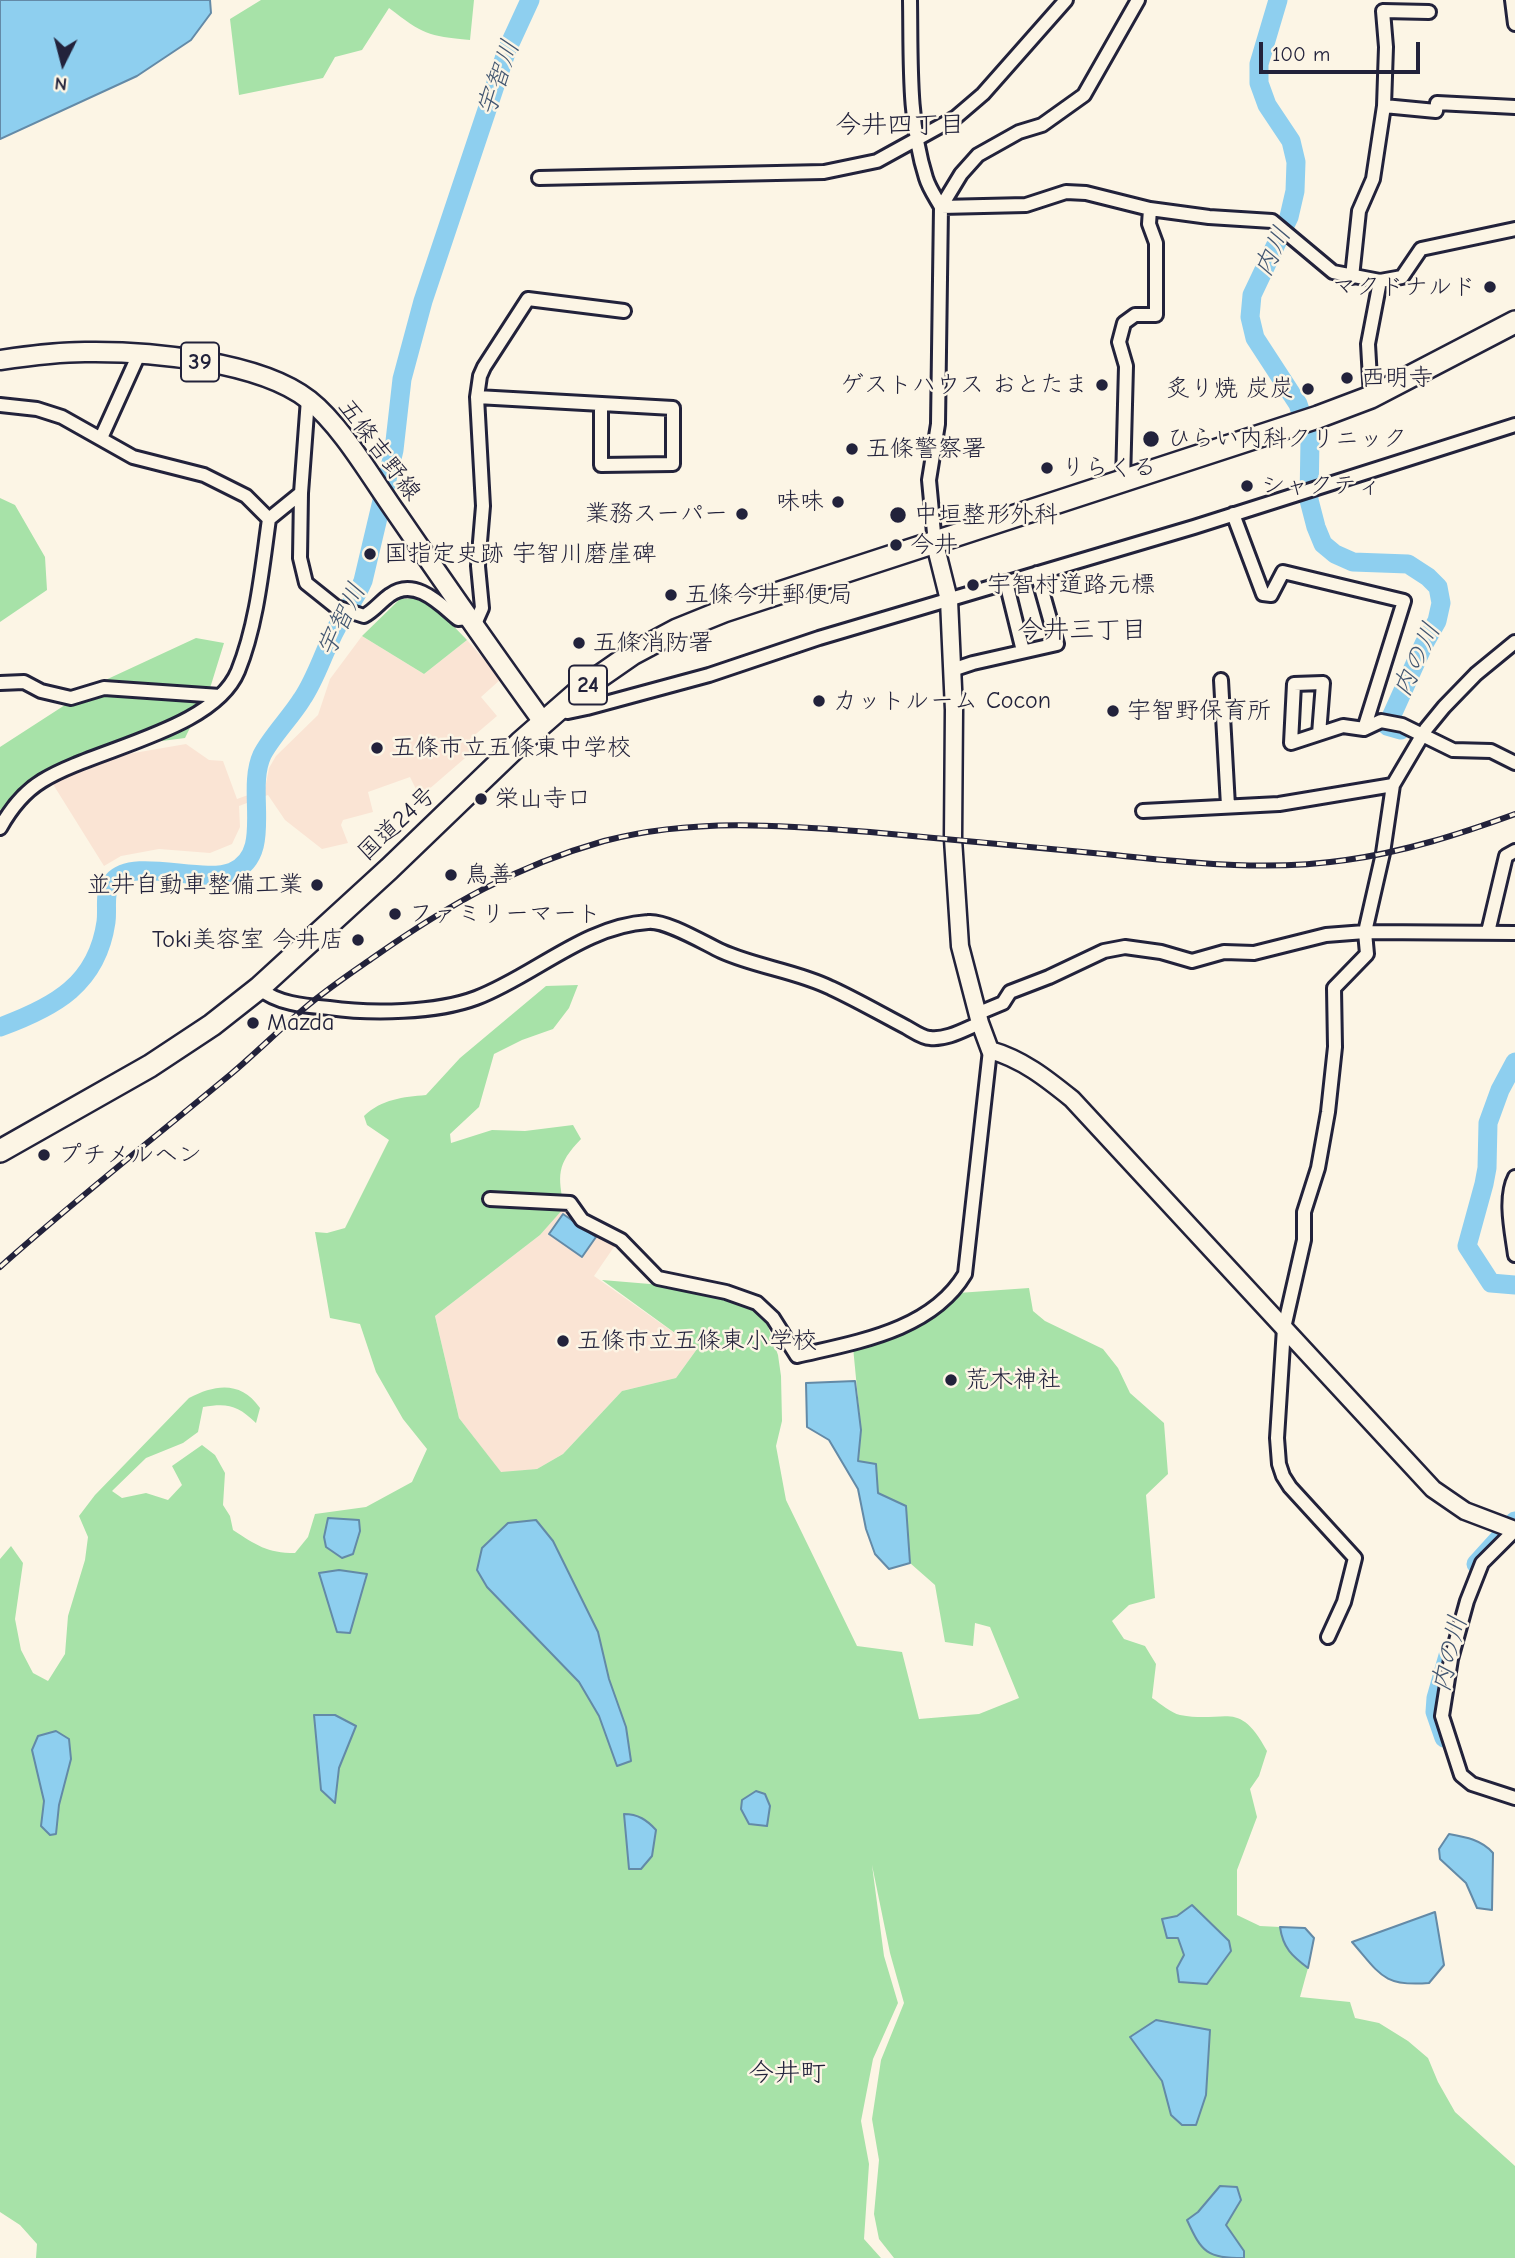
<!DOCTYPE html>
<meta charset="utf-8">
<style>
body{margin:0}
#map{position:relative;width:1515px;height:2258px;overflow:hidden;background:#fcf5e5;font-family:"Comic Neue",sans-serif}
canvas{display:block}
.north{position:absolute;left:28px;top:28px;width:70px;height:70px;-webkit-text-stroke:5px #fcf5e5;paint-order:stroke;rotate:186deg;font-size:19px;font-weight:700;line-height:28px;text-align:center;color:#22223b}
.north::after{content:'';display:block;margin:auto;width:24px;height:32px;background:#22223b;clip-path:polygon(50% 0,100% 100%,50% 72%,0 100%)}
.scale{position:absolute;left:1259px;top:42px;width:161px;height:32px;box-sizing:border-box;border:4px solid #22223b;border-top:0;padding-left:9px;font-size:21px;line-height:24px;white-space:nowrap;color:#22223b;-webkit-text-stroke:5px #fcf5e5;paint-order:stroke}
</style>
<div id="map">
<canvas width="1515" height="2258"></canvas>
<div class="north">N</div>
<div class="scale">100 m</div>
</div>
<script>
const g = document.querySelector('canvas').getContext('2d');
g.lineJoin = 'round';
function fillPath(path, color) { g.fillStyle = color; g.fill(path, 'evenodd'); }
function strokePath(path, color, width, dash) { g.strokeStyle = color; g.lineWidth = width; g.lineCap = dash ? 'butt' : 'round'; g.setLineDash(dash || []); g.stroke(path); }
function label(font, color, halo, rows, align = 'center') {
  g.font = font + ' "Comic Neue","Klee One",sans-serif'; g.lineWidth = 5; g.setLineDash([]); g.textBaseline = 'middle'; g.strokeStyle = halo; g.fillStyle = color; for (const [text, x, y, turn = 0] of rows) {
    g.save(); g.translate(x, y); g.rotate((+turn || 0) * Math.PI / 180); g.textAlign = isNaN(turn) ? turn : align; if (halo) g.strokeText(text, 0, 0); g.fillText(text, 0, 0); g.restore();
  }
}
fillPath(new Path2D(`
 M362,636L424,674L467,640L501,679L481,697L497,716L470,739L472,752L420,797L410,777L368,792L373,812L343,820L341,825L348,843L322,849L285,820L268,795L239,806L240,827L232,844L210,853L159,849L121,856L104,866L51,781L99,759L186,744L209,760L223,761L237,799L265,789L269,768L276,756L318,715L330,679Z
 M564,1208L616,1244L594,1276L697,1349L676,1378L622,1391L563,1454L537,1469L501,1473L459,1418L435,1316L540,1235Z`), '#fae4d4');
fillPath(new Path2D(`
 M261,0H474L470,40C427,36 423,34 389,8L362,50L335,57L323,78L239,95L230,19Z
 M0,498L15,505L45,557L47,590L0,622Z
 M421,598L431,603L467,640L424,674L362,636L400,599Z
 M196,638L224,643L211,685L185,738L100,749L44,771L0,810V747L99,683Z
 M578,985L569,1008L553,1029L522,1040L494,1054L479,1107L450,1134L451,1143L492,1130L525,1131L573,1125L581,1139C556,1165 558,1175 564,1208L540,1235L435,1316L459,1418L501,1472L537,1469L563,1454L622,1391L676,1378L697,1349L602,1280L650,1284L722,1297L756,1312L766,1321L778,1355L781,1376L782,1421L776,1446L786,1500L857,1646L902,1652L919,1719L979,1714L1019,1698L990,1627L975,1623L973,1646L945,1642L935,1585L910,1563L906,1506L878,1493L858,1462L861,1430L853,1347L958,1293L1029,1288L1033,1311L1045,1321L1103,1349L1118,1368L1130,1393L1164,1423L1168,1474L1146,1495L1155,1598L1129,1605L1112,1621L1124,1639L1145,1646L1156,1664L1152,1698C1161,1704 1171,1713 1180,1715C1227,1724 1238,1698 1267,1751L1259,1776L1250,1789L1257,1817L1237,1870V1915L1260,1926L1280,1927C1283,1948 1292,1956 1308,1968L1300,1997L1350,2002L1355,2018L1379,2023L1408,2041L1428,2058L1438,2082L1455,2112L1515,2166V2258H894L879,2239L874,2214L879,2160L872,2119L881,2060L904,2003L890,1953L872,1865L884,1956L898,2003L873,2059L861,2121L869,2164L864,2239L881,2258H36L37,2244L20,2225L0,2212V1559L11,1546L23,1563L15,1619L21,1650L33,1673L48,1681L65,1654L68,1616L85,1560L88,1537L79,1516L95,1495L189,1398C216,1384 241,1381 260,1408L256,1423C237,1405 228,1403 203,1407L198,1432L183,1443L146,1458L112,1491L122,1498L146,1493L168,1500L182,1485L172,1466L202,1445L215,1455L225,1473L223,1505L230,1516L233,1530C256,1545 267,1553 295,1553L308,1537L315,1514L366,1507L412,1482L427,1449L403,1419L376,1372L360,1324L330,1318L315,1232L327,1233L345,1228L389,1140L367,1125L364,1116C382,1099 403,1097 426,1095L460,1058L546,986Z`), '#a7e2a8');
const water = new Path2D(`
 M0,0H210L211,13L191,40L137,76L0,139Z
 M563,1214L596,1237L582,1257L549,1234Z
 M855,1381L861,1430L858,1461L876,1464L878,1493L906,1506L910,1563L889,1569L875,1554L866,1529L858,1489L829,1440L807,1427L806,1383Z
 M328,1518L359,1520L360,1531L353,1554L342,1558L326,1547L324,1537Z
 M536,1520L553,1541L598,1632L609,1679L626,1727L631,1761L617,1766L599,1716L579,1682L487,1587L477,1570L482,1548L508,1523Z
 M339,1570L367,1574L350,1633L337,1632L319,1573Z
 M314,1715H335L356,1726L339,1768L335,1803L321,1790Z
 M56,1731L69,1739L71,1759L59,1805L56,1834L50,1835L41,1826L44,1801L32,1750L38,1736Z
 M756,1791L765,1794L770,1806L767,1826L749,1824L741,1809L742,1800Z
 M624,1814C638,1814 647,1820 656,1830L652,1856L641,1869H629Z
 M1449,1834C1466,1837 1482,1840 1493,1853L1492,1910L1477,1908L1466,1883L1440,1859L1439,1849Z
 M1192,1905L1229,1941L1231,1951L1207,1984L1179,1982L1177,1968L1184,1955L1178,1938H1167L1162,1919L1177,1916Z
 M1435,1912L1444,1965L1429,1983C1383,1987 1380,1974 1352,1942Z
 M1280,1927L1305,1928L1314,1938L1308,1968C1292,1956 1283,1948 1280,1927Z
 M1156,2020L1210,2030L1206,2095L1196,2125H1182L1171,2115L1162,2081L1130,2037Z
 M1220,2186L1237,2187L1241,2200L1226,2225L1244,2251V2258C1207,2258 1202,2253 1187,2220L1198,2212Z`);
fillPath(water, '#8ecfef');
strokePath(water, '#638aa7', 2);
strokePath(new Path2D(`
 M1278,0L1259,64V83L1267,105L1291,141L1296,162L1295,191L1289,217L1252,295L1250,317L1255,338L1298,404L1310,440L1309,500L1316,527L1323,544L1335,554L1353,562L1408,564L1428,577L1438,587L1441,603L1437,621L1424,644L1387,726L1401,730
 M0,1027C55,1007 97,984 106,922C108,907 103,893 113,881C133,857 202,884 232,872C275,854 245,792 262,755C271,737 291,717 302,699C317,677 324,650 337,627C346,611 356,598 363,581L394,450L402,379L423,301L507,50L530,0
 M1515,1062L1500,1090L1488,1123L1487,1168L1484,1184L1467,1246L1491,1283L1515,1285
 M1476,1564L1515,1521
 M1444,1738L1435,1712L1436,1698L1449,1652`), '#8ecfef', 19);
const street = new Path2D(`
 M910,0C911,59 908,121 926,178C929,188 936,198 941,207L938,424L929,480L935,544
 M1512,0L1515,24
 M1384,106L1436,111L1437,103L1515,107
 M539,178L824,172L877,161L955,118L983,94L1066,0
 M941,207L961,174L978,155L1019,132L1042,125L1084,95L1138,0
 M941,207L1026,205L1066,192L1086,193L1150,209
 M1352,277L1359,211L1373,179L1384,106L1386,47L1383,11L1429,12
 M477,397L673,408V464L601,465V404
 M1371,397L1368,344L1380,281
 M308,399L301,493L300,558L306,583L336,607L364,616C374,611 381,601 390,595C415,577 440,604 458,619L468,618
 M0,405L37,409L62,417L133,457L204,475L246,496L269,519
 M101,438L139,354
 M1123,482L1126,366L1119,342L1124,323L1135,315H1156V243L1149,224L1150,209L1209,217L1272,221L1333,272L1380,281L1402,277L1421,249L1515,229
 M1233,514L1263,594L1271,595L1283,572L1404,601L1364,729
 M1006,582L1023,651
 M474,626L482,608L478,566L483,506L477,397L480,376L484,367L528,299L624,311
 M952,670L973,663L1057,644L1037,573
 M1221,680L1228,806
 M0,683L24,682L41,691L71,698L104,688L220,696
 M558,710L568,712L587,708L709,675L819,638L1194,527L1515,425
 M1319,734L1323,683L1294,684L1291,743L1343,726L1364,729L1381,721L1402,725L1453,750L1491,751L1515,763
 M1143,811L1279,804L1393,785
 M0,828C10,810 24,792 42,781C95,748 213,731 238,671C257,624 262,569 269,519L301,493
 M1488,932L1506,856L1515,851
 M259,988C277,1004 306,1006 329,1008C371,1014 436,1013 476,998C534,976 584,926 648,922C666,920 704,943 721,951C756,967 797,971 831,988C857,1000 881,1014 906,1027C913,1031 923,1038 930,1038C947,1040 965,1029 980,1023
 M979,1013L1003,1003L1010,992L1049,977L1104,951L1125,947L1161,952L1192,961L1224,952L1254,953L1326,935L1365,932L1515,933
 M1515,1177C1504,1198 1512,1232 1515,1255
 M490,1199L570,1203L582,1220L621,1240L658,1278L726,1292L757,1303L773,1318L797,1356C856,1342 931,1331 965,1274L990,1050
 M1515,1530L1482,1563L1467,1601L1451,1659L1442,1716L1461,1775L1472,1784L1515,1798
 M1328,1637L1344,1602L1355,1558L1290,1487L1283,1476L1279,1464L1277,1438L1284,1328L1304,1240V1212L1318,1168L1328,1112L1335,1047L1334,988L1367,954L1365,932L1383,853L1393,785L1426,729L1444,707L1476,674L1515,642`);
const secondary = new Path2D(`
 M935,544L949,600L954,710L953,839L960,946L980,1023L990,1050C1022,1059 1046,1078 1072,1099L1433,1489L1465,1511L1515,1530`);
const primary = new Path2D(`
 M0,360C28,356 56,352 85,352C147,351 260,361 309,400C342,426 372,479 397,514C445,584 493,653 543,722`);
const highway = new Path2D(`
 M0,1151L150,1066L212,1025L259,988L389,869L520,743L583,688L632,654L677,630L724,611L1318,417L1371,397L1515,322`);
strokePath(street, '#22223b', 18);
strokePath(secondary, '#22223b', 21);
strokePath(primary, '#22223b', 23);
strokePath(highway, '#22223b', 26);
strokePath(street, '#fcf5e5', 12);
strokePath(secondary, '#fcf5e5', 16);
strokePath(primary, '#fcf5e5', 18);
strokePath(highway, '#fcf5e5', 21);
const rail = new Path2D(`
 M0,1267C75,1200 154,1138 231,1074C257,1052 281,1028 306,1007C327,989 351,973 374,957C448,905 516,866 604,841C692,818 781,825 870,832C948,839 1026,846 1104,854C1184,862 1265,872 1346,860C1404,852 1460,834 1515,814`);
strokePath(rail, '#22223b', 6);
strokePath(rail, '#fcf5e5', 3.5, [10]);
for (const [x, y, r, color] of [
 [1490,287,7,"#22223b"],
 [1347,378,7,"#22223b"],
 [1102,385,7,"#22223b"],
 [1308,389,7,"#22223b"],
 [1151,439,9,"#22223b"],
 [852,449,7,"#22223b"],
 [1047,468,7,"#22223b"],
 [1247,486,7,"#22223b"],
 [838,502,7,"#22223b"],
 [742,514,7,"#22223b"],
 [898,515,9,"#22223b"],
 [896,545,7,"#22223b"],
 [370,554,7,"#22223b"],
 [973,585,7,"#22223b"],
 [671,595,7,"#22223b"],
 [579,643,7,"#22223b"],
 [819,701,7,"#22223b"],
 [1113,711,7,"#22223b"],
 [377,748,7,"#22223b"],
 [481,799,7,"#22223b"],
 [451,875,7,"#22223b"],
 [317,885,7,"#22223b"],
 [395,914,7,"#22223b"],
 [358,940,7,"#22223b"],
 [253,1023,7,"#22223b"],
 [44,1155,7,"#22223b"],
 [563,1341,7,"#22223b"],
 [951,1380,7,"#22223b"]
]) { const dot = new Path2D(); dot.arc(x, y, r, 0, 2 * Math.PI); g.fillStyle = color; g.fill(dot); strokePath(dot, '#fcf5e5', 2.5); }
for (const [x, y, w] of [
 [200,362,38],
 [588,685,38]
]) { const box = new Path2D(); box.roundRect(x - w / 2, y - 19.5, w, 39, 5); g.fillStyle = '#fcf5e5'; g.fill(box); strokePath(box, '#22223b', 2); }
label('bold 23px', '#22223b', null, [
 ["39",200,362],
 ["24",588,685]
]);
label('24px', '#22223b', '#fcf5e5', [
 ["マクドナルド",1476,287,"right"],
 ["西明寺",1361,378],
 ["ゲストハウス おとたま",1088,385,"right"],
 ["炙り焼 炭炭",1294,389,"right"],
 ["ひらい内科クリニック",1167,439],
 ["五條警察署",866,449],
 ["りらくる",1061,468],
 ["シャクティ",1261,486],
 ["味味",824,502,"right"],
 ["業務スーパー",728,514,"right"],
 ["中垣整形外科",914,515],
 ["今井",910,545],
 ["国指定史跡 宇智川磨崖碑",384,554],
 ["宇智村道路元標",987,585],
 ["五條今井郵便局",685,595],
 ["五條消防署",593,643],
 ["カットルーム Cocon",833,701],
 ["宇智野保育所",1127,711],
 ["五條市立五條東中学校",391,748],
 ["栄山寺口",495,799],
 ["鳥善",465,875],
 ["並井自動車整備工業",303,885,"right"],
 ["ファミリーマート",409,914],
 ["Toki美容室 今井店",344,940,"right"],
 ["Mazda",267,1023],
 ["プチメルヘン",58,1155],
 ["五條市立五條東小学校",577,1341],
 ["荒木神社",965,1380]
], 'left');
label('24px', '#22223b', '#fcf5e5', [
 ["五條吉野線",379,450,53],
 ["国道24号",397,824,-43]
]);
label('italic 26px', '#425671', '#fcf5e5', [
 ["宇智川",499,78,-70],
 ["内川",1273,252,-64],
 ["宇智川",342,620,-64],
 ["内の川",1417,660,-65],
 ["内の川",1450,1654,-76]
]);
label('26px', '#22223b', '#fcf5e5', [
 ["今井四丁目",900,126],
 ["今井三丁目",1082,631],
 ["今井町",787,2074]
]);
</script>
